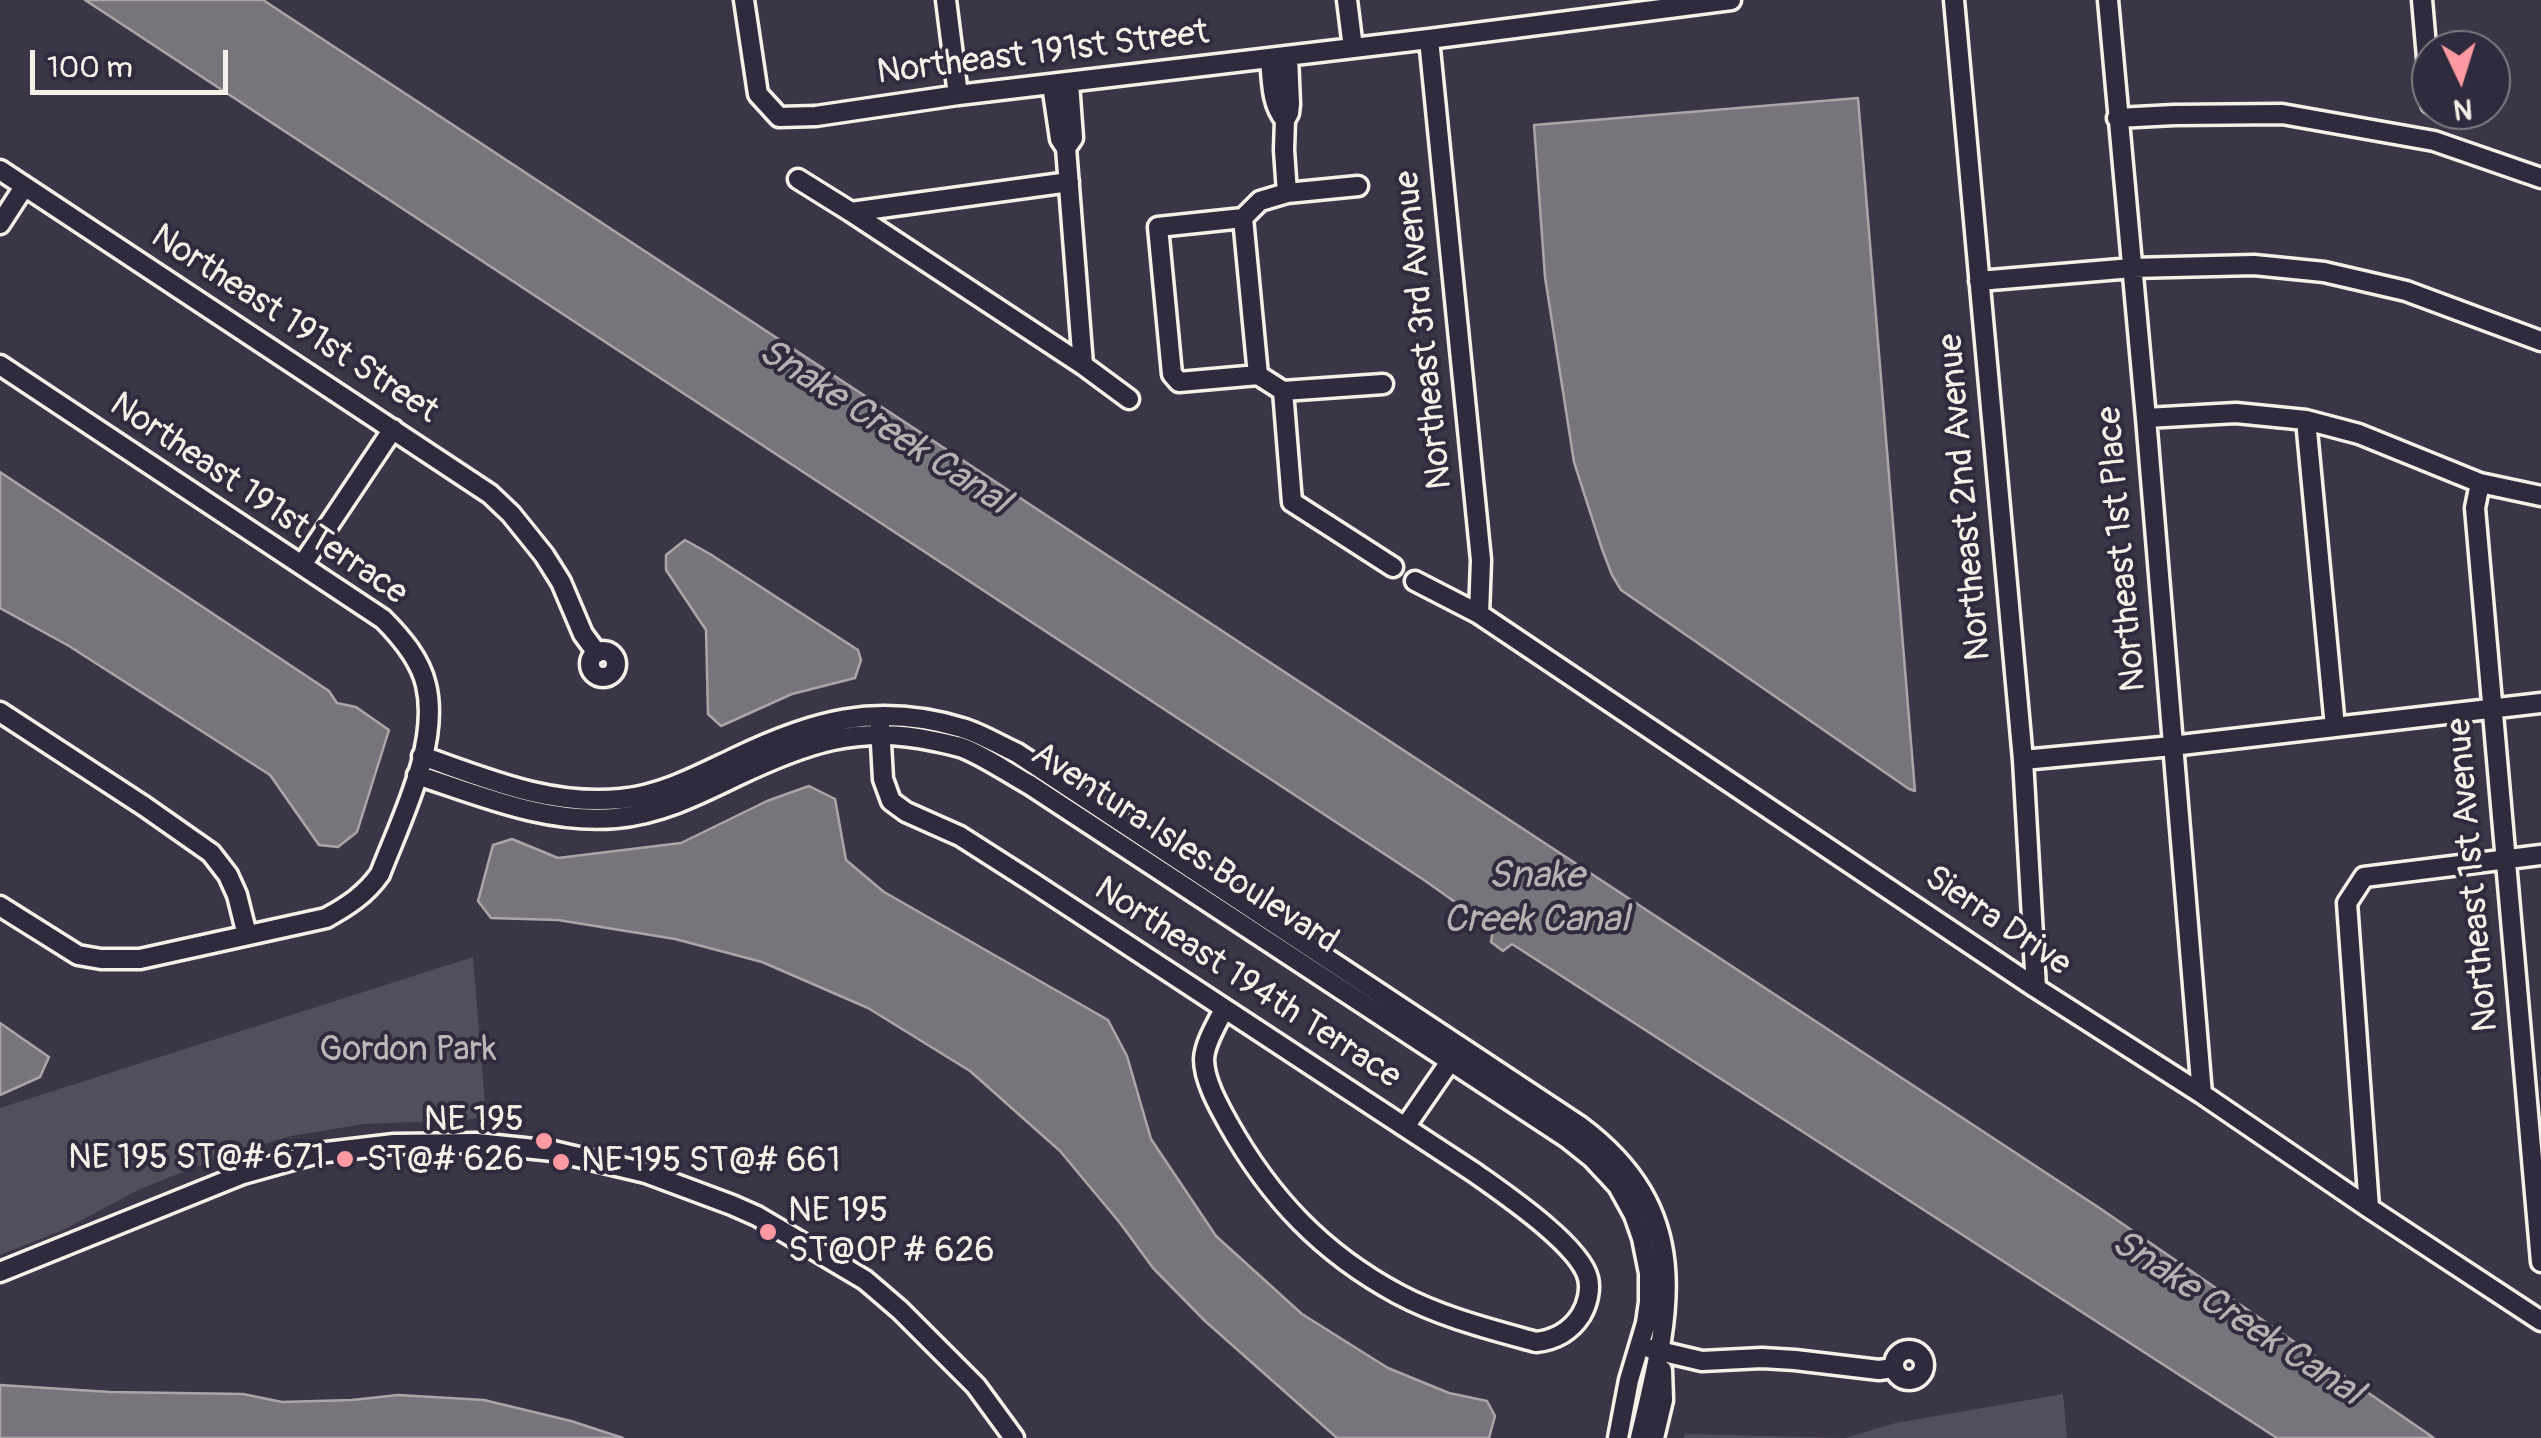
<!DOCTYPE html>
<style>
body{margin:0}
#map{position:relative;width:2541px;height:1438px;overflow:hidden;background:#3b3647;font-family:Pangolin,sans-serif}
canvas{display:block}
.north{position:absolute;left:2411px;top:30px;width:100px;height:100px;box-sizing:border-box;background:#2f2a3d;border:2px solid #7e7a81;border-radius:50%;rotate:176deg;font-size:28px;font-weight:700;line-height:40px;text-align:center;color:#f4f1e8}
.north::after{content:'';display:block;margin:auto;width:35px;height:45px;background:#ff9aa2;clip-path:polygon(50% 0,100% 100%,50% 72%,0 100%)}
.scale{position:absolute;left:30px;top:50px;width:198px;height:45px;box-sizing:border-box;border:5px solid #f4f1e8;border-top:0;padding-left:12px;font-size:30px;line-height:35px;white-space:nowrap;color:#f4f1e8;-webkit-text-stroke:8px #2f2a3d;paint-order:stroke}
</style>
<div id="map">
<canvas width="2541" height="1438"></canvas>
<div class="north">N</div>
<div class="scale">100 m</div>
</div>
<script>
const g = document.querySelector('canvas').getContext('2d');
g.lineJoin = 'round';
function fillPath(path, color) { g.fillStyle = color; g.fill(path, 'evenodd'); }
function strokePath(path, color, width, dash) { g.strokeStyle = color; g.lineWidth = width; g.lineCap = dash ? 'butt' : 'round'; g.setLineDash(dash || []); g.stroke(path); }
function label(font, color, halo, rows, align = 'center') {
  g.font = font + ' Pangolin,sans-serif'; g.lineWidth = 8; g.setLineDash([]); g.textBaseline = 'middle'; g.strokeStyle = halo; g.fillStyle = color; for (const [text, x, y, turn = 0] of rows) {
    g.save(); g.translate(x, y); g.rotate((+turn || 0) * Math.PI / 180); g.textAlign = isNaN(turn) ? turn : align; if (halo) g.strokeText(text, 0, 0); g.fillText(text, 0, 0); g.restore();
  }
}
fillPath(new Path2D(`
 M473,957L486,1116L465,1120L364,1124L291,1136L221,1157L140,1189L63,1230L0,1255V1108Z
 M2063,1394L2067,1438H1684L1685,1434L1845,1438L1896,1423Z`), '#534e5c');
const water = new Path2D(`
 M85,0H263L2101,1209L2434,1438H2277L1512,944L1503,951L1491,942L1493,929L1424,880Z
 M1858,98L1915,791L1909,789L1621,590L1612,575L1602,549L1574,462L1545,277L1534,125Z
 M0,472L329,691L337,703L356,707L389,730L357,832L338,847L319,845L270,775L69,646L0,608Z
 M685,540L710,554L858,650L861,660L855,678L792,694L721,726L708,714L706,630L666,570V555Z
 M809,786L835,799L846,860L884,892L1108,1020L1127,1056L1151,1139L1216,1236L1302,1314L1388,1368L1449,1393L1487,1401L1495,1416L1489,1438H1337L1205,1321L1153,1268L1120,1223L1060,1151L970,1071L868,1008L762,962L675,939L558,920L491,918L478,901L493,845L512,839L558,858L681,843L767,801Z
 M0,1023L49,1057L40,1077L0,1095Z
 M0,1385L110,1392L243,1394L282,1402L352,1400L398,1395L484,1400L571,1421L623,1438H0Z`);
fillPath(water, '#78747b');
strokePath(water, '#aaa6a7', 2.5);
const minor = new Path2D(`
 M744,0L758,94L779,117L816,116L958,95L1429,39L1731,0
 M946,0L958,95
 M1347,0L1353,48
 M1954,0L2023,760L2036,988
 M2108,0L2146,418L2202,1094
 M2422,0L2431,104
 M1429,39L1481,560L1479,614
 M1270,58C1272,79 1271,104 1285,120
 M1052,85L1060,139L1066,148L1083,365L1129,399
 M2117,118L2174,115L2282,114L2434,141L2541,178
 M1066,148L1073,138L1069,83
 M0,170L490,494L511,514L544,555L561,582L583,634L597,653
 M798,179L851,212L1069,182
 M1358,186L1287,193L1260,201L1243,218L1258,375L1283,391L1383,384
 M1287,193L1284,150L1285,120L1289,113L1290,104L1288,57
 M851,212L1083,365
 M1243,218L1158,227L1172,374L1179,382L1258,375
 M0,224L24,187
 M1979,281L2132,268L2254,265L2324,272L2406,291L2541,341
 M0,365L383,619C401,637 420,659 426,685C440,744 401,819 380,874C366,894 348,906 326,918L140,959H101L78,955L0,906
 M1283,391L1292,502L1393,567
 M2146,418L2236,413L2306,420L2359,434L2480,483L2541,496
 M2306,420L2335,727
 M2480,483L2475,508L2541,1262
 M302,565L393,429
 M1415,581L1479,614L2036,988L2202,1094L2369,1208L2541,1321
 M590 664a13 13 0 1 1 26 0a13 13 0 1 1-26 0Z
 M0,712L144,806L211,853L228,875L237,895L247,935
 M880,726L883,779L891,801L906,812L960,836L1032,882L1475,1173C1503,1193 1580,1245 1588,1278C1591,1290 1587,1305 1581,1315C1570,1332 1555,1340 1536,1342C1489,1329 1441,1317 1398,1294C1322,1253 1270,1198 1228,1123C1218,1105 1204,1080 1204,1059C1205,1042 1217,1024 1224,1009
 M422,756C488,779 550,806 621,799C662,795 699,775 735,758C812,721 876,702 962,728C980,733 999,745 1017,753L1580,1126C1698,1214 1669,1315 1640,1438
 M2023,760L2172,746L2541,703
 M417,775C481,796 546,824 616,818C660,814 698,795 737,776C804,744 858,724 934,741C943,743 954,745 963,748C986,757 1008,773 1030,785L1567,1138L1592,1158L1618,1186L1634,1215L1642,1238L1649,1273V1302L1646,1323L1629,1380L1618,1438
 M1405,1127L1456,1053
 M2369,1208L2347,903L2364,877L2541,855
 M0,1272L243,1174L318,1153L394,1144L477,1143L553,1151L646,1173L732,1205L757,1216L865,1280L900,1310L976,1386L1014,1438
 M1651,1349L1702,1361L1762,1358L1795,1360L1879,1370L1894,1368
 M1894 1365a15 15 0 1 1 30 0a15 15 0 1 1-30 0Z
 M1654,1438L1663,1400L1662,1370`);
strokePath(minor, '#f4f1e8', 25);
strokePath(minor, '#2f2a3d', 18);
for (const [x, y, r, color] of [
 [544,1141,10,"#ff9aa2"],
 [345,1159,10,"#ff9aa2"],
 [561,1162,10,"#ff9aa2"],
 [768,1232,10,"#ff9aa2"]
]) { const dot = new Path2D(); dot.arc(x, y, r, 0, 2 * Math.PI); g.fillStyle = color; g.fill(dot); strokePath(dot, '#2f2a3d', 4); }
label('35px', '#f4f1e8', '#2f2a3d', [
 ["Northeast 191st Street",1043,54,-7],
 ["Northeast 191st Street",294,325,33],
 ["Northeast 3rd Avenue",1425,330,-96],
 ["Northeast 2nd Avenue",1966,497,-95],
 ["Northeast 191st Terrace",258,500,34],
 ["Northeast 1st Place",2123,549,-95],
 ["Aventura Isles Boulevard",1184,849,33],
 ["Northeast 1st Avenue",2474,875,-95],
 ["Sierra Drive",1997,922,34],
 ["Northeast 194th Terrace",1247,984,33]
]);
label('35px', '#bcb8b7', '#2f2a3d', [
 ["Gordon Park",408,1051]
]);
label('35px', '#f4f1e8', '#2f2a3d', [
 ["NE 195",524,1121],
 ["ST@# 626",524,1161],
 ["NE 195 ST@# 671",325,1159],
 ["NE 195 ST@# 661",581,1162,"left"],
 ["NE 195",788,1212,"left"],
 ["ST@OP # 626",788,1252,"left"]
], 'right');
label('italic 38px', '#b6b2b2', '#2f2a3d', [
 ["Snake Creek Canal",883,428,33],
 ["Snake",1536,877],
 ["Creek Canal",1536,921],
 ["Snake Creek Canal",2236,1319,33]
]);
</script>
